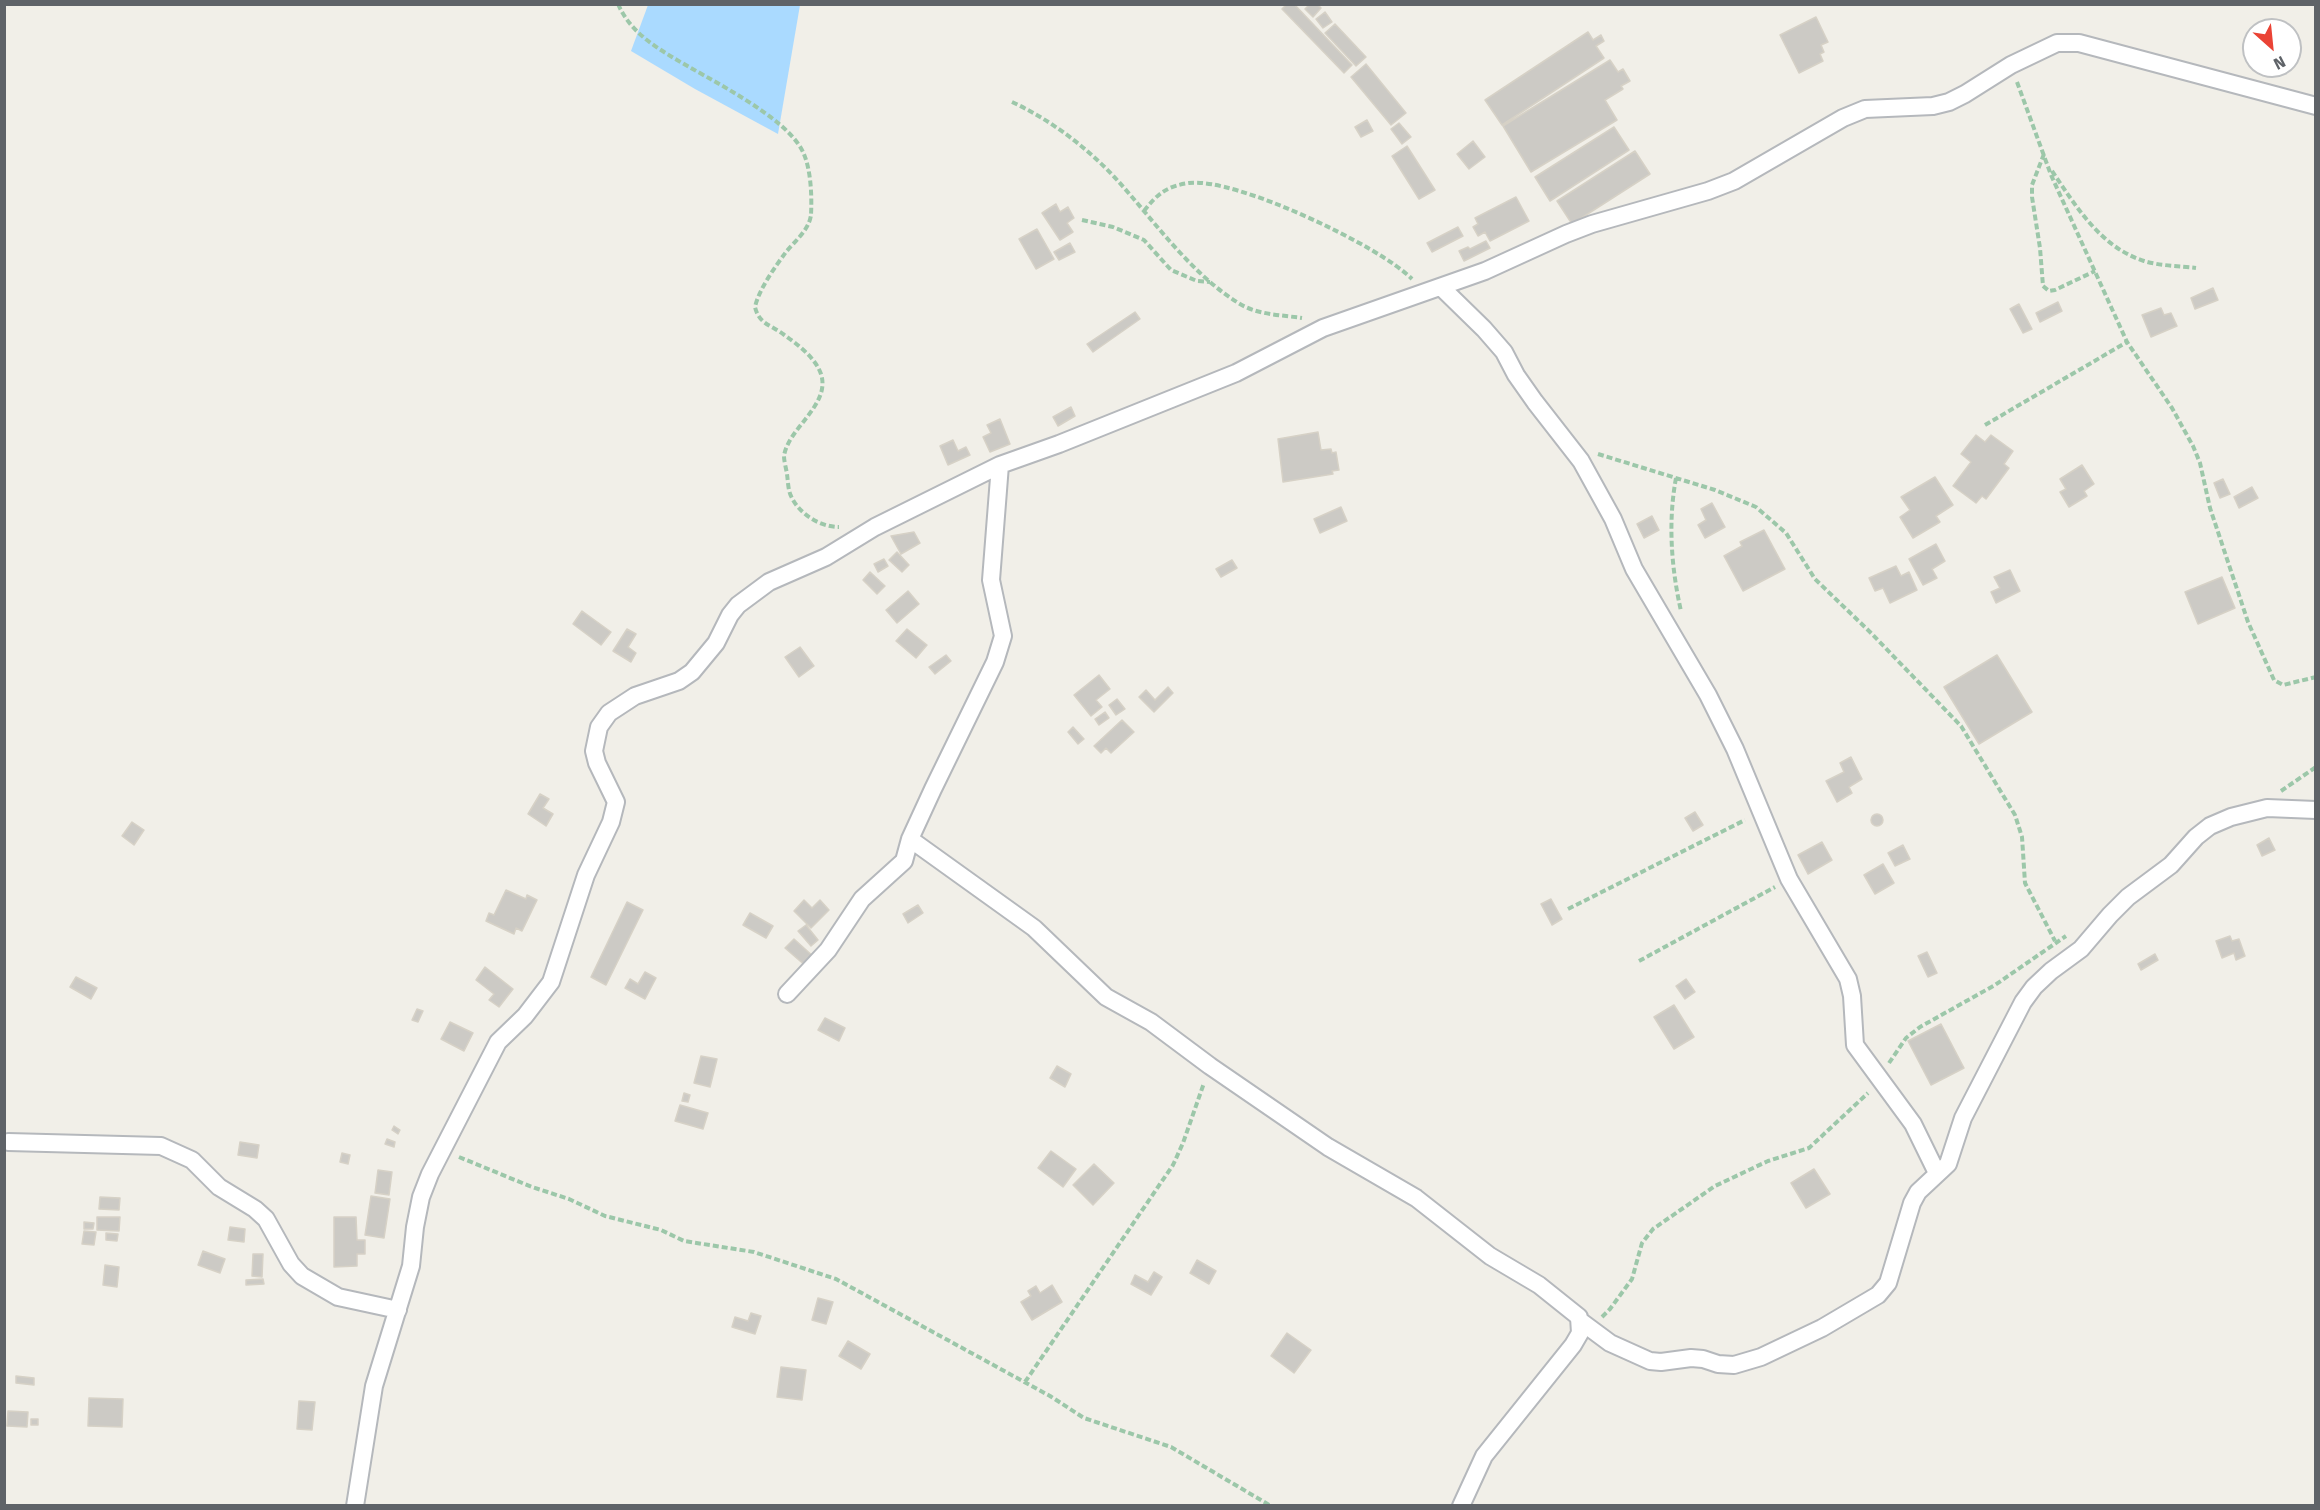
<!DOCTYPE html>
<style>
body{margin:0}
#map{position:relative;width:2320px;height:1510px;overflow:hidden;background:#f1efe8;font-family:"Fira Sans",sans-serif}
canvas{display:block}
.frame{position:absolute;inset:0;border:6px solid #5f6368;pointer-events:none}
.north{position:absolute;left:2242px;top:18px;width:60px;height:60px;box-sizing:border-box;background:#fff;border:2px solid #bfc1c3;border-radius:50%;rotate:153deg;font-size:16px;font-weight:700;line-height:24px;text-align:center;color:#5f6368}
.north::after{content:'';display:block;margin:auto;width:21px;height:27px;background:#ea4335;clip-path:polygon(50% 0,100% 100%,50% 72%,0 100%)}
</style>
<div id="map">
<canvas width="2320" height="1510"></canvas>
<div class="frame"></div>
<div class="north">N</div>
</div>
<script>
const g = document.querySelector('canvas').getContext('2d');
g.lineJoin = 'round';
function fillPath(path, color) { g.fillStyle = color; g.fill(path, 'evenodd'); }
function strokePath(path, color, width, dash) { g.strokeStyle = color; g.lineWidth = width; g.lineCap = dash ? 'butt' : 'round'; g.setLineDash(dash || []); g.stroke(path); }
fillPath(new Path2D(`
 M648,5H800L778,134L695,89L631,51Z`), '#aadaff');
const building = new Path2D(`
 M1287,4H1294L1352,65L1344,73L1282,9Z
 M1310,4H1317L1321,8L1313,17L1305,9Z
 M1325,12L1332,22L1323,28L1316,19Z
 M1816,17L1828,42L1821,45L1824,52L1820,54L1823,61L1799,73L1780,35Z
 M1335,24L1366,57L1356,66L1325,33Z
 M1588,32L1593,40L1601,35L1604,41L1596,46L1604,58L1502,125L1485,100Z
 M1610,60L1618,72L1623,69L1630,81L1621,86L1623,89L1605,100L1617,120L1531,172L1503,126Z
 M1366,64L1406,113L1391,125L1351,77Z
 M1367,120L1373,131L1361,137L1355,127Z
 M1399,123L1411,137L1402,144L1391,129Z
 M1614,127L1629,150L1550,201L1535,177Z
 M1473,141L1485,157L1469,169L1457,154Z
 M1407,146L1435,190L1419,199L1392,156Z
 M1635,151L1650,174L1572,224L1557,201Z
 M1516,197L1529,221L1490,241L1485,232L1478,236L1473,227L1478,224L1475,218Z
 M1056,204L1060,212L1068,207L1074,218L1067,223L1073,232L1060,240L1042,213Z
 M1458,227L1463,236L1432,252L1427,243Z
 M1037,229L1054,259L1036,269L1019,239Z
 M1486,241L1490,248L1464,261L1459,251L1468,247L1470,249Z
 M1070,243L1075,252L1059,260L1054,252Z
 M2213,288L2218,300L2195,309L2191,298Z
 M2058,302L2062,311L2040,322L2036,313Z
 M2019,304L2032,329L2023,333L2010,309Z
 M2161,308L2164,315L2171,313L2177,326L2151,337L2142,315Z
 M1135,312L1140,319L1093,352L1087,344Z
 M1071,407L1075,416L1058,426L1053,417Z
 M1000,419L1010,444L990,452L983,437L991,433L987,425Z
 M1318,432L1321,450L1331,449L1332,453L1336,452L1339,470L1332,471L1333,474L1283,482L1278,439Z
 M1976,435L1985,442L1991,435L2013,451L2004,464L2009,468L1986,499L1982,496L1976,503L1953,486L1971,462L1961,454Z
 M953,440L958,451L966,447L970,455L948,465L940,446Z
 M2082,465L2094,484L2084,491L2087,496L2069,507L2060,492L2066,489L2060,479Z
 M1935,477L1953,505L1936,516L1940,522L1913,538L1900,517L1910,510L1901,497Z
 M2223,479L2230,494L2220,498L2214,483Z
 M2252,487L2258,498L2239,508L2234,497Z
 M1712,503L1725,527L1705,538L1698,525L1706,520L1701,509Z
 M1341,507L1347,521L1320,533L1314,519Z
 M1652,516L1659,530L1644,538L1637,524Z
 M1764,530L1785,569L1743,591L1724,556L1742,546L1740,542Z
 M914,532L920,543L901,554L891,536Z
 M1936,544L1945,561L1932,569L1937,578L1923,585L1909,559Z
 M897,552L909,565L902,572L889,560Z
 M884,559L888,566L878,572L874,564Z
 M1232,560L1237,568L1221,577L1216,569Z
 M1896,566L1901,576L1909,572L1917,590L1890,603L1883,588L1875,591L1869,578Z
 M2010,570L2020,591L1996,603L1991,592L2000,588L1994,577Z
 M870,572L885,586L877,594L863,580Z
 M2222,577L2235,608L2198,624L2185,592Z
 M908,591L919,604L897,623L886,610Z
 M582,611L611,632L601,645L573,624Z
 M627,629L636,634L628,647L636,653L631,662L613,651Z
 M907,629L927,645L916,658L896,641Z
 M800,647L814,666L799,677L785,657Z
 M946,655L951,661L935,674L929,667Z
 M1997,655L2032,712L1979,744L1944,687Z
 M1099,675L1110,689L1096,700L1102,707L1091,716L1074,695Z
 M1168,687L1173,693L1154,712L1139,697L1146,690L1155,700Z
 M1117,699L1125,709L1116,715L1109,705Z
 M1105,712L1109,718L1099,725L1095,719Z
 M1122,720L1134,732L1111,753L1106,748L1101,753L1094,746Z
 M1073,727L1084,739L1078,744L1068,732Z
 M1851,757L1862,779L1849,787L1852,793L1837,802L1826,781L1844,772L1840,763Z
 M540,794L549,799L543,808L553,814L546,826L528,814Z
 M1695,812L1703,825L1693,831L1685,818Z
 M1871 820a6 6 0 1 1 12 0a6 6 0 1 1-12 0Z
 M132,822L144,830L134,845L122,836Z
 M2269,838L2275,850L2262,856L2257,845Z
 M1822,842L1832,860L1808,874L1798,855Z
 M1903,845L1910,859L1895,866L1888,853Z
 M1883,864L1894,883L1875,894L1864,875Z
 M506,890L526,899L527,895L537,900L522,931L516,928L514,934L486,921L489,913L494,915Z
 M1551,899L1562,919L1552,925L1541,904Z
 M804,900L812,908L820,900L829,910L811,928L794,911Z
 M627,902L643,910L606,985L591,977Z
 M918,905L923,913L908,923L903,914Z
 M750,913L773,926L766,938L743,925Z
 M806,925L818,940L811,946L798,931Z
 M2230,936L2232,941L2239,939L2245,956L2236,960L2234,953L2222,958L2216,941Z
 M794,939L815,958L807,967L785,948Z
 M1927,952L1937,973L1928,977L1918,956Z
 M2155,954L2158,960L2141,970L2138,964Z
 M485,967L513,989L499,1007L489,1000L494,994L476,980Z
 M645,972L656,978L645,999L625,988L630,979L638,984Z
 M76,977L97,988L91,999L70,987Z
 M1686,979L1695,992L1685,999L1676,986Z
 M1674,1005L1694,1037L1674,1049L1654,1017Z
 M417,1009L423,1011L418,1022L412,1020Z
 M825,1018L845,1028L839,1041L818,1030Z
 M450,1022L473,1033L464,1051L441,1039Z
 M1941,1024L1964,1068L1931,1085L1908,1041Z
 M701,1056L717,1059L710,1087L694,1083Z
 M1057,1066L1071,1074L1065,1087L1050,1078Z
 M684,1093L690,1095L688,1102L682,1101Z
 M680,1105L708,1113L703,1129L675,1121Z
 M394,1126L400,1130L398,1134L392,1130Z
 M387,1139L395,1142L394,1147L385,1144Z
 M240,1142L259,1145L257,1158L238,1155Z
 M1051,1151L1076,1169L1063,1187L1038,1168Z
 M342,1153L350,1155L348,1164L340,1162Z
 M1094,1164L1114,1183L1093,1205L1073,1185Z
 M1814,1169L1830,1194L1806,1208L1791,1183Z
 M378,1170L392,1172L389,1195L375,1193Z
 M371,1196L390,1199L384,1238L365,1235Z
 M100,1197L120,1198L119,1210L99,1209Z
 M97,1217H120L119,1231L97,1230Z
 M334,1217H356L357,1240H365V1254H357V1266L334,1267Z
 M84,1222L94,1223L93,1229H84Z
 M230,1227L245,1229L244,1242L228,1240Z
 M84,1231L96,1232L94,1245L82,1244Z
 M106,1233L118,1234L117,1241L106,1240Z
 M203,1251L225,1259L220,1273L198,1265Z
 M253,1254H263L262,1277L252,1276Z
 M1197,1260L1216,1271L1209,1284L1190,1273Z
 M105,1265L119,1267L117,1287L103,1285Z
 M1154,1272L1162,1277L1151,1295L1131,1284L1135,1275L1148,1282Z
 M263,1279L264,1284L246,1285V1280Z
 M1052,1285L1062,1302L1032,1320L1021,1302L1031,1296L1028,1291L1036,1286L1040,1293Z
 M818,1298L833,1302L826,1324L812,1320Z
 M751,1313L761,1316L755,1334L732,1327L735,1317L748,1321Z
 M1287,1333L1311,1350L1294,1373L1271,1356Z
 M848,1341L870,1354L861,1369L839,1356Z
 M781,1367L806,1370L802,1400L777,1397Z
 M16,1376L34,1378V1385L16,1383Z
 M89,1398L123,1399L122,1427L88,1426Z
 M299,1401L315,1402L312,1430L297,1429Z
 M8,1411L28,1412L27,1427L7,1426Z
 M31,1419H38V1425H31Z`);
fillPath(building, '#cccac5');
strokePath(building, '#d6d1c6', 1.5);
const street = new Path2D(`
 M1441,287L1484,329L1504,352L1516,375L1535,402L1581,461L1613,519L1634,569L1708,695L1735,749L1789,879L1848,979L1852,996L1855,1045L1913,1124L1937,1173
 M910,839L1034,928L1106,997L1151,1022L1210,1066L1328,1147L1416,1198L1490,1256L1539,1285L1579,1317L1580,1333L1573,1345L1484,1456L1461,1506
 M787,994L828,950L862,899L904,861L910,839L933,789L995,662L1003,636L991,580L1000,465
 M8,1142L161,1146L192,1160L219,1187L255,1209L266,1219L291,1264L302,1276L338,1297L398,1310
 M1579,1320L1610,1343L1650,1361L1661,1362L1691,1358L1703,1359L1718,1364L1734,1365L1761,1357L1822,1328L1878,1295L1888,1283L1912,1203L1918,1192L1948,1164L1963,1118L2023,1002L2034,987L2051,971L2081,949L2110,915L2128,897L2171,865L2196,837L2210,826L2231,817L2267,808L2316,810
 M355,1506L374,1386L411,1266L415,1227L421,1197L430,1174L498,1042L525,1016L551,982L586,875L611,822L616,802L597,763L594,751L599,727L609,713L635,696L679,681L692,672L716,643L730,615L738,605L769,582L826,557L875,527L1000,465L1059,444L1236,373L1323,328L1485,271L1566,234L1592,224L1708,191L1734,181L1843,118L1865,109L1933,106L1949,102L1965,94L2011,65L2057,43H2079L2316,106`);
strokePath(street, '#b5b8bc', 20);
strokePath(new Path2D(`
 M618,4C629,29 649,43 672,57C708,79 786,116 803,152C811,169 812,196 811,215C809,230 795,241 786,252C775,267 759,289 755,307C759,324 771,325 783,334C797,344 815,357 821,374C831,405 788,428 784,456C784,461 786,468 787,474C788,481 788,490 791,496C799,514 820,527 839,527
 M2017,82L2051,175L2127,342L2172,408L2193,446L2200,463L2210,508L2248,622L2274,680L2283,685L2316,677
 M1012,102C1051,120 1089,149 1118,181C1155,222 1192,275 1240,304C1258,315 1282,315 1302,318
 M2044,154L2032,185V197L2040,248L2043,286L2049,291L2055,290L2095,271
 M2052,171C2076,206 2100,247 2144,261C2160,266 2180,266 2196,268
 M1144,211C1157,194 1167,186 1189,183C1235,177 1380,246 1412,279
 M1082,220L1113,227L1144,240L1171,270L1197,281L1210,282
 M1985,425L2127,342
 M1598,454L1715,490L1756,507L1786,533L1815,579L1870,632L1961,726L2015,815L2022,837L2025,883L2055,941
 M1676,478C1668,521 1671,567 1681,611
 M2281,791L2316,767
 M1568,909L1745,820
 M1639,961L1775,887
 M1889,1063L1906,1038L1920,1027L1995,985L2066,936
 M459,1157L532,1187L569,1199L605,1216L661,1230L684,1241L754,1252L836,1279L1050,1396L1084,1418L1171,1447L1271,1506
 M1602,1317L1610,1309L1632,1279L1642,1243L1653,1229L1715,1186L1768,1161L1809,1148L1868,1093
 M1025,1382L1173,1165L1183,1143L1204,1083`), '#9cc7a9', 4, [6, 3]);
strokePath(street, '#fff', 16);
</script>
